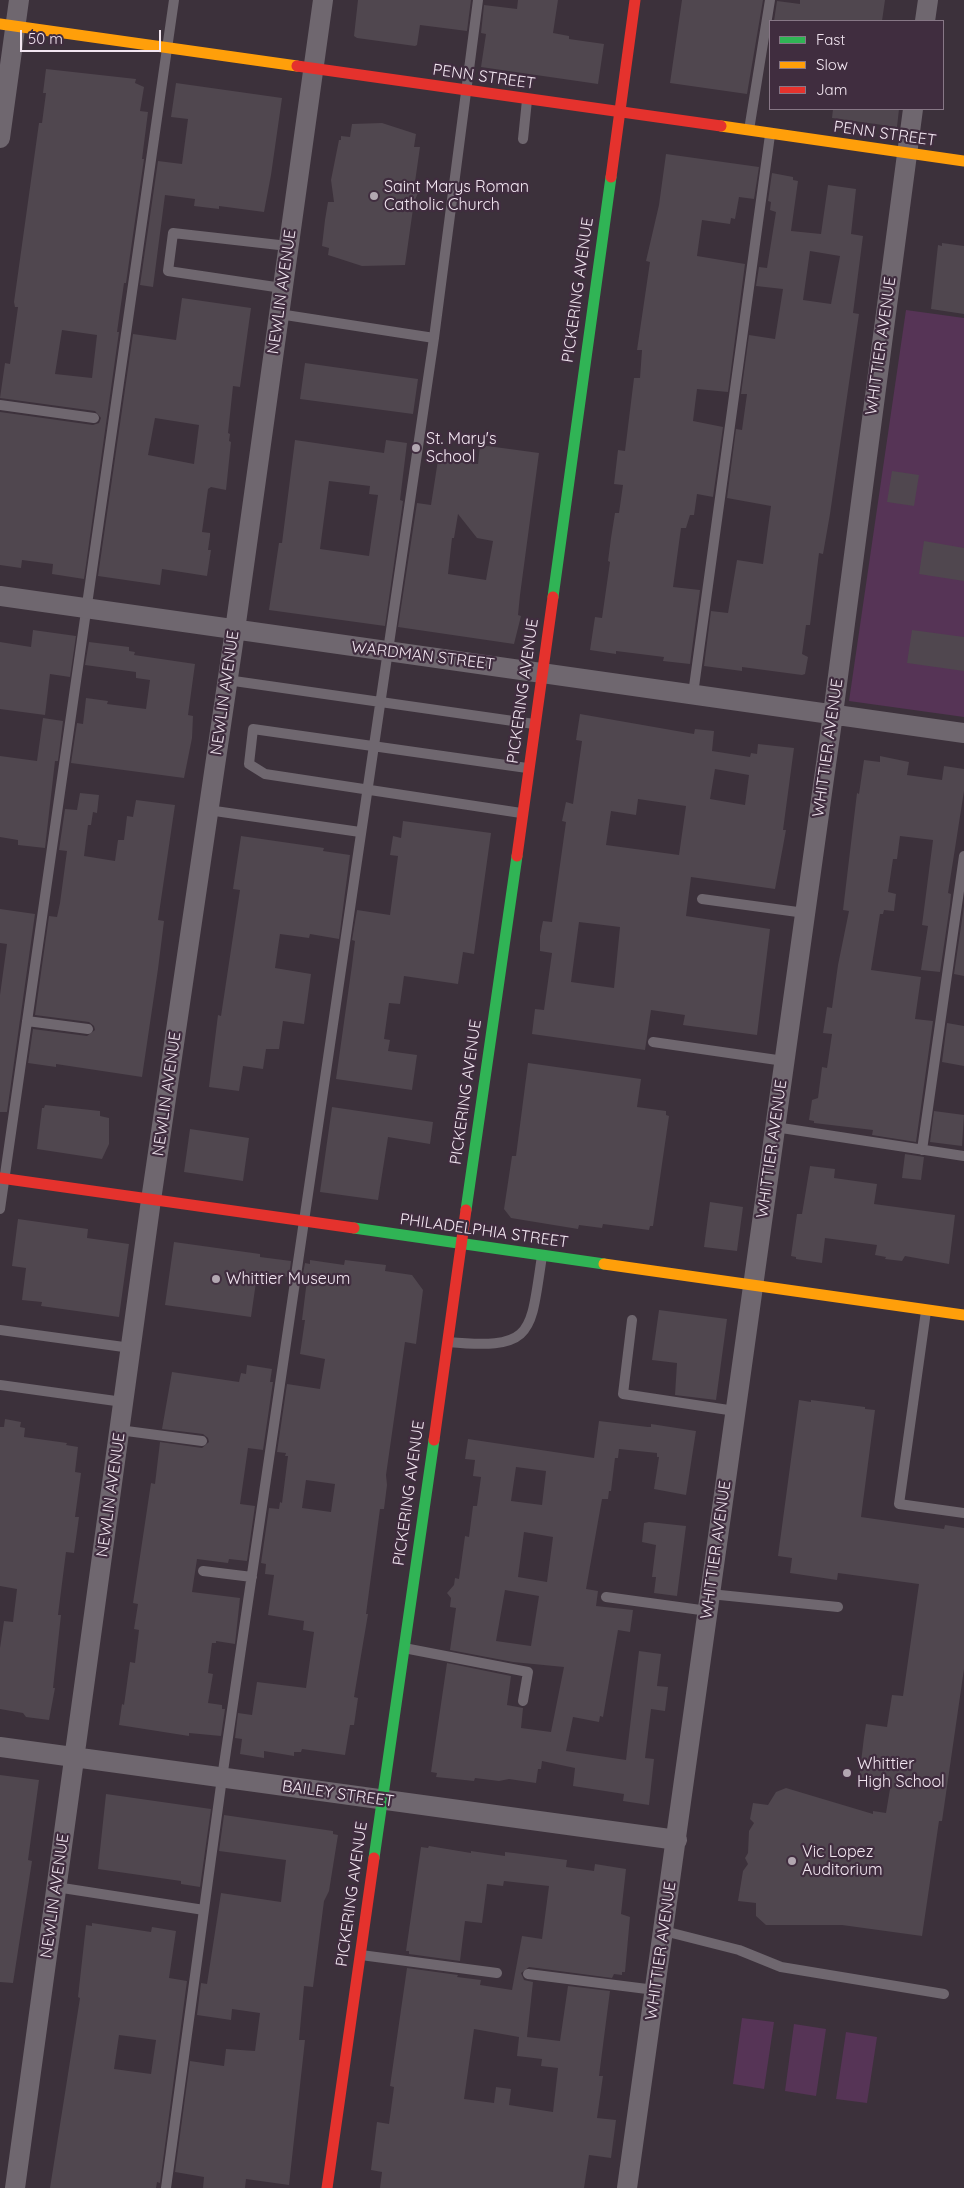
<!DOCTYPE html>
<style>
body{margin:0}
#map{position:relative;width:964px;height:2188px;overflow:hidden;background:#3c313b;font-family:Quicksand,sans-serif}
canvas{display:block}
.legend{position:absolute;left:769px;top:20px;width:175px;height:90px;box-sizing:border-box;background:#402d3f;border:1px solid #877786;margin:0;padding:6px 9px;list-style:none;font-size:15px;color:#f2e6f1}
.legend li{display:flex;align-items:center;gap:10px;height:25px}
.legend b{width:25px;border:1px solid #877786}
.scale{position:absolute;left:20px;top:30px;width:141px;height:22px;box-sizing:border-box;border:2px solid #f2e6f1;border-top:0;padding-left:6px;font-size:15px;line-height:18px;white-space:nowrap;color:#f2e6f1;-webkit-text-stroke:4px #402d3f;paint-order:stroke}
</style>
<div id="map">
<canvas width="964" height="2188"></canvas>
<ul class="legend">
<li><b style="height:6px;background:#30b455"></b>Fast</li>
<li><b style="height:6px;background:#ff9f0a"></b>Slow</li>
<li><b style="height:6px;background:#e5322d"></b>Jam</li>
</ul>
<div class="scale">50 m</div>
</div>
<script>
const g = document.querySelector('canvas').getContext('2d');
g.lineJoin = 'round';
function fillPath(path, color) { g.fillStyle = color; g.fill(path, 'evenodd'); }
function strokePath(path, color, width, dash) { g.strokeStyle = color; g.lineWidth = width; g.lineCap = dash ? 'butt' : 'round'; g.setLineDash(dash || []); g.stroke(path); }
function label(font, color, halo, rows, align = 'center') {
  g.font = font + ' Quicksand,sans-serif'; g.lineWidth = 4.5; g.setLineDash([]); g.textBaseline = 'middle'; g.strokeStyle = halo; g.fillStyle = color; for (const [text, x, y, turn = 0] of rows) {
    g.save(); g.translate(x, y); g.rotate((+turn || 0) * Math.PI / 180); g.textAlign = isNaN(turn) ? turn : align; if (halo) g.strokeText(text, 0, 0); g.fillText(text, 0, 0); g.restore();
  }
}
fillPath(new Path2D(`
 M906,310L964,318V717L849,701Z
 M742,2018L774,2022L764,2089L733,2084Z
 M794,2024L826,2029L816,2096L785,2091Z
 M846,2032L877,2037L867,2103L836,2099Z`), '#563456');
fillPath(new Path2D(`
 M358,0H471L467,31L420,25L417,45L415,46L357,38L354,36Z
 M518,0H558L553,33L569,36V39L604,44L598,84L481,67L486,34L481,33L484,5L517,9Z
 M682,0H763L747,94L670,83Z
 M800,0H885L882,21H774L777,1L800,4Z
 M46,69L136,79L135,83L144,87L140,111L148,112L142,159H144L126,283H124L117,332H119L84,579L52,574L53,564L22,560L21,568L0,565V412L93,425L99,423L101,418L95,411L0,398L5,363L10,364L18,307H15L14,302L39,123H42L46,93H43ZM62,330L97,335L92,378L55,374Z
 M176,83L282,98L271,175L264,212L219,206V209L194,206L195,199L165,195L153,287L140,285L158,161L182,164L188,119L171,117Z
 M833,109H899L897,127L832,118Z
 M382,123L416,134L414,147H420L415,182L419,191L414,202L405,265L362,266L328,255L329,248L322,246L325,220L328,202H334L331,180L339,140H341V136L350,137L352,124Z
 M666,154L759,167L754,199L739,197L735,219L731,218L730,224L702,220L697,256L745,264L728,392L697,389L693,421L723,427L713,497L697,494L694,515H690L686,528H681L673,587L700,590L690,664L663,661L664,657L616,651V654L590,650L595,617L602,618L610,562L608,561L611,538L615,513H619L623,485L614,484L618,450L625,451L634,378H640L642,350H637L650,262L646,261L659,205Z
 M772,173L793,177V180L798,181L791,231L821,234L828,185L856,189L851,234L863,236L853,313L859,314L830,514L823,554L819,553L810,625H806L802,654L808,657L805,674L802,675L742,667V671L704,666L711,611L728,613L737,560L763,564L771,506L727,498L736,429L742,430L747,394H741L749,335L775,339L783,289L756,286L759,267L767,268L776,212L770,210L771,202L768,201ZM810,251L840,256L831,304L803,300Z
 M942,243L964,246V314L931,309L938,245L942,246Z
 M182,298L251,308L240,387L233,386L228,433L230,434L229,441L231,442L226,490L211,487L208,489L202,532L210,533V536L208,550H211L207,576L162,569L160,585L98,576L133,334L176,340ZM155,418L199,425L194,464L148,455Z
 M305,363L418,379L413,414L300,399Z
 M295,440L384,453L386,440L407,443L400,500L403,501L385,626L269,610L279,543H282ZM329,481L370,486L369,494L378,495L369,556L320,549Z
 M480,445L539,453L520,595L518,615L521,616L514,644L398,627L417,503L431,505L438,460L478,464ZM458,514L477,538L493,541L486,580L448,574L452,538H454Z
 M892,471L919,475L914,506L887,502Z
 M924,541L964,548V581L919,574Z
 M33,630L76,636L70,677L50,674L45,715L0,709V642L31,647Z
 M912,630L964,637V671L907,663Z
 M89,642L129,647V651L135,652L134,655L195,664L188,715L193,716L192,738L184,778L71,763L77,723L83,724L86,698L108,701L107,704L146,709L150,680L136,678V672L85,665Z
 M580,714L694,734L695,729L714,731L712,751L750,757L751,753L757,754L758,744L794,748L783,830H786L775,889L691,877L686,916L770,929L757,1035L683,1025L685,1015L651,1010L645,1050L532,1034L535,1009L544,1010L552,953L540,951V936L543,921L552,922L566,822L562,821L566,802L573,804L582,741L576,740ZM715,769L749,775L745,805L710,799ZM638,799L686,806L679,855L606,845L611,811L636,815ZM579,922L620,927L614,988L571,982Z
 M43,718L63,721L58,761H55L45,848L18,845V840L0,837V756L37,761Z
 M880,756L909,762L907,775L942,780L944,766L964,769V791L948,893L951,894L950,905L940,972L921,970L928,926L922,925L933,840L900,836L897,859H893L888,892L896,894L894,911L884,910L883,914H880L871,970L921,977L915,1019L933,1021L916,1142L872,1135L873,1130L814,1123V1121L809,1120L812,1100L818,1098L822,1067L827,1068L832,1034L823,1033L827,1007L832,1008L838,965L849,911L843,910L857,793L859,794L864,760L880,762Z
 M80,793L99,795L97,813L93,812L91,825H88L84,856L115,861L118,840H124L127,816L133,817L136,800L175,805L158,920L164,921L158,969L142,1077L56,1064V1067L28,1063L33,1029L87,1036L95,1030L94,1026L89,1022L35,1015L49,916L57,917L60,903L67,851L59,850L65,809L77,810Z
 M403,821L491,833L474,954L463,952L458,984L404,976L400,1004L389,1003L384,1039L390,1040L388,1051L417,1055L412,1090L336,1079L352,965L355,941L352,940L357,910L390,915L398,856L390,855L393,836L401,838Z
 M241,836L324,848L323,851L350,855L339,939L310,934L309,938L280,934L275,968L311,974L304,1024L283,1021L279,1049H266L263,1069L243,1066L239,1091L209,1087L218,1015L221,1016L240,890L233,889Z
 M964,906V976L954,974Z
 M0,909L35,914L7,1112H0V995L7,944L0,943Z
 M947,1023L964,1026V1066L942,1062Z
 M528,1063L641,1079L637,1107L666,1111V1115L669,1116L653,1226H650L649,1230L603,1224L602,1228L579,1225L578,1229L511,1218L504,1209L512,1156H516Z
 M45,1105L100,1111V1116L109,1118V1144L102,1159L37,1149L42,1108H44Z
 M332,1107L433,1122L430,1144L388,1137L378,1200L320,1192Z
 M934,1111L964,1115L962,1146L930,1142Z
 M190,1129L249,1138L243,1181L184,1172Z
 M905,1154L924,1157L921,1180L902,1178Z
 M810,1166L835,1169L834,1178L877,1184L874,1204L955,1215L949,1264L905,1256L902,1261L885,1259L886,1257L875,1255L877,1245L825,1238L822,1263L796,1259V1257L791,1256L797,1214H802Z
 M710,1202L743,1207L737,1251L704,1247Z
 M18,1219L88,1229L87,1238L129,1244L119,1317L41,1306L42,1302L22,1300L26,1268L12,1266Z
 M174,1242L260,1254V1257L291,1261L289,1277L264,1274L263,1283L256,1282L251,1317L165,1305Z
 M310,1260L344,1265L345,1260L386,1265L385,1271L412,1275L423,1290L416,1344L405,1342L386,1475L387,1485L384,1509H380L366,1614H368L354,1697L358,1698L354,1725H350L345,1755L302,1749L301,1752H294V1756L264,1751V1758L240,1754L242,1739L235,1738L238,1713L252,1715L257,1682L306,1688L314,1632L303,1630L304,1621L268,1615L274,1575L265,1574L266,1564L261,1563L269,1508L279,1509L280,1502L282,1503L288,1456H285L286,1453L277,1452L287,1384L320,1389L325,1359L300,1354L305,1320H302L307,1280L302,1279L305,1263L310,1264ZM306,1480L335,1484L331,1512L302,1508Z
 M659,1310L727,1319L716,1400L675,1395L677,1363L652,1360Z
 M247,1365L272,1369L270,1382H273L263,1450L248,1448L240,1504L255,1506L247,1561L229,1559L228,1563L197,1559L192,1592L240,1598L235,1644L216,1641V1643H212L208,1673L213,1674L208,1703L222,1705V1709H225L221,1736L189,1733V1736L119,1725L122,1704L124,1705L130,1662L135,1663L139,1630L134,1629L138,1604L133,1603L151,1483L155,1484L160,1442L202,1448L209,1442L208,1438L203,1434L162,1429L172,1372L239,1382L241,1373L246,1374Z
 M799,1400L811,1402V1400L865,1407V1409L875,1410L861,1517L944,1529L945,1525L964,1528V1669L942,1821H939L922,1936L842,1925H766L756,1916V1903L738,1901L743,1871L748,1864L745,1858L748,1853L749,1831L754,1823L750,1819L753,1803L768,1805L776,1792L786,1788L873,1814V1811L886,1813L891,1783L859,1779L864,1737L866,1724L887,1727L892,1695L903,1696L919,1584L838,1573L837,1580L790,1573L792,1558L778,1556Z
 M5,1419L21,1422L20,1427L25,1428L24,1437L67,1443L66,1445L78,1447L75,1472L81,1473L75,1517H79L74,1553L66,1552L58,1615H61L53,1688H55L49,1720L26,1717L23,1713L0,1709V1648L4,1621L13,1622L17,1589L0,1586V1427H4Z
 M599,1421L648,1427H651V1424L696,1431L686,1495L654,1489L659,1457H657V1453L619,1449L618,1458H615L611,1491H609L608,1499H602L586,1589L598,1591L596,1606L633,1610L630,1632L618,1630L603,1717L600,1716L599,1722L573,1717L566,1751L626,1760L639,1651L661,1654L657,1686L668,1687L665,1711L651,1709L645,1758L654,1759L649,1805L623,1801L624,1794L573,1786L575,1768L542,1761L541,1769H538L536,1783L509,1779L499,1781L475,1778L474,1781L436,1777L437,1773L431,1772L447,1663L511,1676L507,1705L523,1708L521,1728L551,1732L564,1667L513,1662L450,1650L456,1608L450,1607L451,1598L447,1593L454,1585L455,1578L459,1579L465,1536L469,1537L473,1506H477L481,1477L473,1476L475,1460L465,1459L468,1439L594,1458ZM516,1467L546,1471L542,1505L511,1501ZM524,1532L553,1537L547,1582L518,1577ZM505,1590L539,1596L531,1646L496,1641Z
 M649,1522L686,1526L677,1596L654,1593L656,1577H652L656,1545L642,1542L644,1523Z
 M0,1775L39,1780L28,1860L32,1861L13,1983L0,1982Z
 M106,1794L211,1809L200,1887L181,1884V1881L98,1869Z
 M224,1815L333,1831V1834L338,1835L329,1891L324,1901L313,1987L304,1986L299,2040H305L289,2185L246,2179L245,2188H203L204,2177L175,2172L190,2061L224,2066L226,2049L255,2051L260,2013L232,2009L231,2020L197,2015L201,1983L207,1984L221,1893L281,1902L286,1860L219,1851Z
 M429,1846L471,1853V1851L505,1856V1852L514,1853L567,1860L566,1867L594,1871L595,1864L626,1869L621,1914L630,1917L625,1972H622V1975L614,1974L612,1978L529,1967L521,1973L524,1980L533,1982L527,2037L560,2041L568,1986L610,1991L599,2076H603L597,2118L616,2120L611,2158L589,2155L584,2188H380L382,2172L371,2170L377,2122L389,2124L394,2087L390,2086L407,1968L458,1975L457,1977L481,1980L480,1985L512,1990L522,1936L542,1939L549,1886L504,1881L503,1886L487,1884L482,1923L465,1921L460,1961L409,1954V1951H406L421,1847L428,1848ZM474,2029L519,2037L517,2056L542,2059L541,2066L558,2068L553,2112L509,2105L511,2089L496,2087L494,2103L464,2099Z
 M92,1923L151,1932L152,1927L176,1931L169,1978L187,1981L160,2183L157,2182L156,2188H50L80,1998L78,1997L86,1925L92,1926ZM119,2035L156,2040L151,2074L114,2069Z`), '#50474f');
strokePath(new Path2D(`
 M749,130L770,0
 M523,139L527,100
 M282,288L168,271L173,233L288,246
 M279,314L434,338
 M0,405L94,418
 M227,680L534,724
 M693,694L770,135
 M208,810L360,832
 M521,813L265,774L249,764L253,729L527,768
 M702,899L805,913
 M27,1021L88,1029
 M653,1042L784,1061
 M775,1127L964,1156
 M922,1150L964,856
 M0,1209L174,0
 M926,1311L899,1504L964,1513
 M632,1320L623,1394L735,1411
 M0,1330L131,1348
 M448,1342C535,1350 530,1334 542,1256
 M0,1385L123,1402
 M119,1430L202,1441
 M203,1571L252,1577
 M710,1594L838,1607
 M606,1597L708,1611
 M404,1648L528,1672L523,1701
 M56,1887L204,1910
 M664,1931L739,1950L781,1967L944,1994
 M361,1955L497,1973
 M528,1974L655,1990
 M166,2188L222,1778L434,338L478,0`), '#6f676f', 10);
strokePath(new Path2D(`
 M925,21L928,0
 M0,138L19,0
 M0,596L964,733
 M0,1747L677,1840
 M15,2188L151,1200L235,630L323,0
 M627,2188L833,714L913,109`), '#6f676f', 20);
strokePath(new Path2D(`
 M553,597L611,177
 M466,1210L517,856
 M354,1228L604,1264
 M374,1858L434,1440`), '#30b455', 11);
strokePath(new Path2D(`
 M0,24L297,66
 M721,126L964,161
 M604,1264L964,1315`), '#ff9f0a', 11);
strokePath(new Path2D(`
 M297,66L721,126
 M611,177L635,0
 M517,856L553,597
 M0,1178L354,1228
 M434,1440L466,1210
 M327,2188L374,1858`), '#e5322d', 11);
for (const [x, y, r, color] of [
 [374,196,5,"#b2a7b1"],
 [416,448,5,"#b2a7b1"],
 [216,1279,5,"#b2a7b1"],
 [847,1773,5,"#b2a7b1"],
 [792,1861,5,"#b2a7b1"]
]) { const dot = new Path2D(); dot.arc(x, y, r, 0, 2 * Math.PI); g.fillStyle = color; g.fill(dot); strokePath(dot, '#402d3f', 2); }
label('16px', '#f2e6f1', '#402d3f', [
 ["PENN STREET",484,77,8],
 ["PENN STREET",885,134,8],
 ["PICKERING AVENUE",578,290,-82],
 ["NEWLIN AVENUE",282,292,-82],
 ["WHITTIER AVENUE",881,346,-82],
 ["WARDMAN STREET",423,656,7],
 ["PICKERING AVENUE",523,691,-82],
 ["NEWLIN AVENUE",225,693,-82],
 ["WHITTIER AVENUE",828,748,-82],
 ["PICKERING AVENUE",466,1092,-82],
 ["NEWLIN AVENUE",167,1094,-82],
 ["WHITTIER AVENUE",772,1149,-82],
 ["PHILADELPHIA STREET",484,1231,8],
 ["PICKERING AVENUE",409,1493,-82],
 ["NEWLIN AVENUE",111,1495,-82],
 ["WHITTIER AVENUE",716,1550,-82],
 ["BAILEY STREET",338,1794,8],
 ["PICKERING AVENUE",352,1894,-82],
 ["NEWLIN AVENUE",55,1896,-82],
 ["WHITTIER AVENUE",661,1951,-82]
]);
label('16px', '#f2e6f1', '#402d3f', [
 ["Saint Marys Roman",384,187],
 ["Catholic Church",384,205],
 ["St. Mary's",426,439],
 ["School",426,457],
 ["Whittier Museum",226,1279],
 ["Whittier",857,1764],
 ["High School",857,1782],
 ["Vic Lopez",802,1852],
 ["Auditorium",802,1870]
], 'left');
</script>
